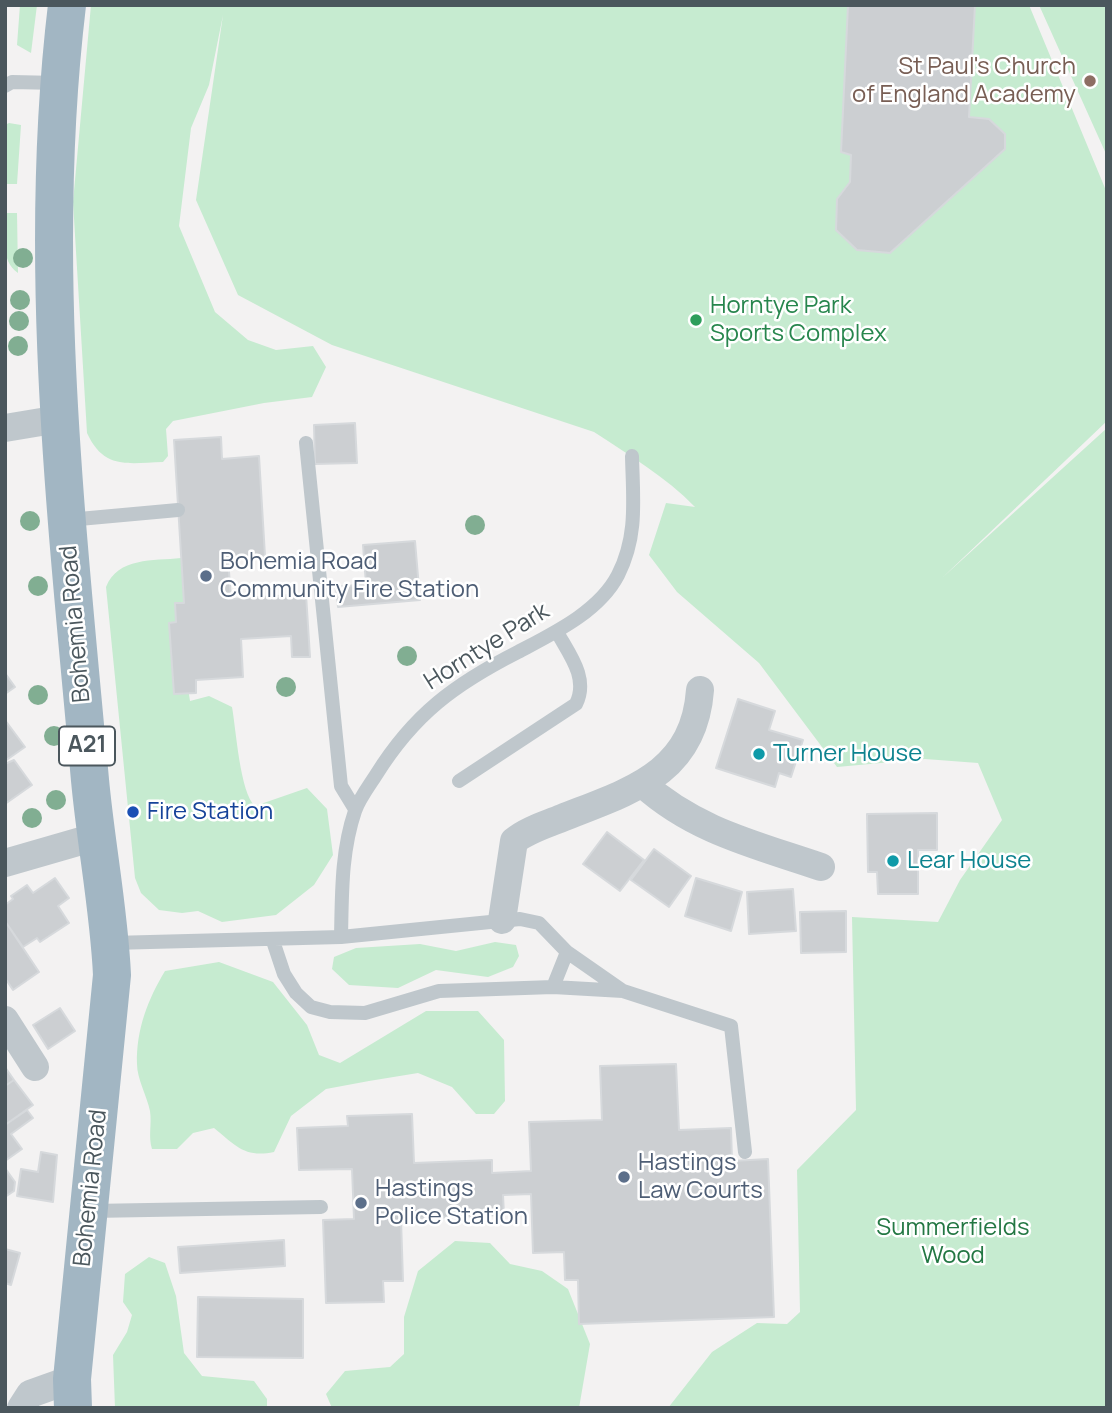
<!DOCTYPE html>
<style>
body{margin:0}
#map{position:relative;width:1112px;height:1413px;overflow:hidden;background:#f3f2f2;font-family:Manrope,sans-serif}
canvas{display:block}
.frame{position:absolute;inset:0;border:7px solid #4b575d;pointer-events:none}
</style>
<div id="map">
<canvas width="1112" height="1413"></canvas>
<div class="frame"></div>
</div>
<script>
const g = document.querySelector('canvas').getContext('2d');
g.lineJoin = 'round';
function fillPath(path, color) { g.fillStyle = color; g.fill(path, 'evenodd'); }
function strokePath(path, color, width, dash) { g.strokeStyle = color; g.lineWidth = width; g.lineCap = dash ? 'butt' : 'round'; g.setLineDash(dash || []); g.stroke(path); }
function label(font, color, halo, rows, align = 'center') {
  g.font = font + ' Manrope,sans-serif'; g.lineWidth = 5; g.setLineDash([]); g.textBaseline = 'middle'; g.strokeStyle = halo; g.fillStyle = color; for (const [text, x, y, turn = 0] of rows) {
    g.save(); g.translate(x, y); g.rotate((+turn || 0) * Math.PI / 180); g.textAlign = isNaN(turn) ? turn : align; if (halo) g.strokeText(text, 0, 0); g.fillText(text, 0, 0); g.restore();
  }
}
fillPath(new Path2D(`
 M20,5H37L31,53L17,45Z
 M91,5H1029L1107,193V421L942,578L1107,428V1408H668L712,1352L757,1323L787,1324L800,1312L797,1170L856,1110L852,917L938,922L960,880L1002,820L978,763L925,759L837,767L759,663L677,592L649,555L666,503L695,507C666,477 629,455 594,432L332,345L238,295L196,200L223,15L209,85L191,128L179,226L215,312L248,340L276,350L313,346L326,367L312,397L264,403L173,421L166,429L168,456L163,462C128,463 104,470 87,433L73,202Z
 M1039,5H1107V156Z
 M9,123L21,125L17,184H5V125Z
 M5,213H17L18,273C0,261 5,233 5,213Z
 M181,558L184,603L175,604L190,701L209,696L232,707C236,729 240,793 255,806L307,788L327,809L333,855L314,885L276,915L222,922L198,911L182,913L159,910L141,893L135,878L106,587C118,557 153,561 181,558Z
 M495,942L516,945L519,956L513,967L488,977L436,970L398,988L349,985L332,969L334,957L356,948L420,944L456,951Z
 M219,962L273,982L307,1025L319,1055L340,1063L426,1011H478L504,1040L505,1101L494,1114H476L452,1087L418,1073L369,1081L326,1089L291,1116L274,1152C245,1158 236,1146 214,1128L193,1133L177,1149H152C148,1136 152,1125 150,1111C147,1096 137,1079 137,1064C136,1030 148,999 165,971Z
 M455,1241L490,1243L510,1264L542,1271L568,1289L590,1344L579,1408H332L326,1394L345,1371L390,1367L404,1354V1317L418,1271Z
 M149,1257L165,1263L176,1296L184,1353L202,1376L254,1381L267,1399V1408H115L113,1355L127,1332L132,1315L123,1302L125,1274Z`), '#c6ebd0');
const building = new Path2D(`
 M848,5H975L969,117L989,119L1005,134V149L890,253L857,250L836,230L837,199L850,182L851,155L841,152Z
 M355,423L357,463L315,464L314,425Z
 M221,437L222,459L259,456L265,556L228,558L231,599L306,594L310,657H292L291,636L241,639L243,677L196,680V693L174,694L169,623L176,622L175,603H184L174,440Z
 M415,541L420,600L338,607L336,587L366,584L363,545Z
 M5,673L15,687L5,694Z
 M738,699L775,711L769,730L803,740L791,777L779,773L775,787L716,768Z
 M5,720L25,747L5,761Z
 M14,760L32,785L5,804V764Z
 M937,813V850H918V894H878L877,872H868L867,814Z
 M607,832L644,860L620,891L583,864Z
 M654,849L691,876L669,907L631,880Z
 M55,878L69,898L58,906L69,923L40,942L37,938L23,947L5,921V905L13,899L11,896L27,885L33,893Z
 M696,878L742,892L731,931L685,916Z
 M793,889L796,931L749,934L747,892Z
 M846,911V952L801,953L800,912Z
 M5,921L39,972L13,990L5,978Z
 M60,1008L75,1031L48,1049L33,1025Z
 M676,1064L679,1130L731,1128L732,1161L768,1159L774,1317L579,1324L578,1280H565L564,1252L533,1253L531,1194L503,1195L504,1215L401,1219L403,1281H383L384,1302L326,1303L323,1220L354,1219L352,1169L299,1170L297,1128L348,1126L347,1116L412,1114L414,1163L492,1160V1173L531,1171L529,1122L602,1120L600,1066Z
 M5,1067L14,1080L5,1086Z
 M14,1080L33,1105L5,1125V1086Z
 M27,1110L33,1118L11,1134L22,1149L5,1161V1125Z
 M41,1152L57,1155L53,1202L17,1196L21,1169L38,1172Z
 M5,1168L15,1182L14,1191L5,1197Z
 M284,1240L285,1266L180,1273L178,1247Z
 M5,1249L20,1253L11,1285L5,1283Z
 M198,1297L303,1299V1358L197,1357Z`);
fillPath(building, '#cccfd2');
strokePath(building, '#d6d9dc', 2);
strokePath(new Path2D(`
 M5,86L12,82L58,83
 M306,443L341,786L355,809
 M68,520L178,510
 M459,781L576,704C589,678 569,654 557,632
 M341,937C342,895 341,852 355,811C359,799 369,786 376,775C414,714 455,684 518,652C552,634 599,612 618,575C638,536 633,499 632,456
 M112,943L341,937L520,919L539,923L567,952L553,987L439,991L365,1013L330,1012L311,1007L296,993L284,974L273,941
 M567,952L623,991
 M553,987L623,991L731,1026L745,1152
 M91,1211L321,1207`), '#bfc7cc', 14);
strokePath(new Path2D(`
 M5,428L59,419
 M643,784C695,831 757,845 821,867
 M5,863L95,837
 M502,920L514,841C527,830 545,825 562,818C630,791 694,774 700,690
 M5,1020L35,1067
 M21,1408L30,1394L72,1379`), '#bfc7cc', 28);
strokePath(new Path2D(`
 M67,5C36,263 67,523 90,780C96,845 109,910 112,975L72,1379L73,1408`), '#a2b6c3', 38);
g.fillStyle = '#81ae92';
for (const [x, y] of [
 [23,258],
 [20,300],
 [19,321],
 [18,346],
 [30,521],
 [475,525],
 [38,586],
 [407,656],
 [286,687],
 [38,695],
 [54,736],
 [56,800],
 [32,818]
]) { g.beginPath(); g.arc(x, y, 10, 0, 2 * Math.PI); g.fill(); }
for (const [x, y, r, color] of [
 [1090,81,7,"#8d6e63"],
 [696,320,7,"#2e9e5b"],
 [206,576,7,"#5c6f8a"],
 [759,754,7,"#0f9aa8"],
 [133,812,7,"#1a4fb4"],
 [893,861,7,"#0f9aa8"],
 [624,1177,7,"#5c6f8a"],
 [361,1203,7,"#5c6f8a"]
]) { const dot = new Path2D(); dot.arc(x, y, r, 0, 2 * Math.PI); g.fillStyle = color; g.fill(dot); strokePath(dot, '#fff', 2.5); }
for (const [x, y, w] of [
 [87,746,56]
]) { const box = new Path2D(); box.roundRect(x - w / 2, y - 19.5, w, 39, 5); g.fillStyle = '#fff'; g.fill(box); strokePath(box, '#4b575d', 2); }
label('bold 23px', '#4b575d', null, [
 ["A21",87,746]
]);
label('24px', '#785e54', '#fff', [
 ["St Paul's Church",1076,67],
 ["of England Academy",1076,95]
], 'right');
label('24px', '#27864d', '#fff', [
 ["Horntye Park",710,306],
 ["Sports Complex",710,334]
], 'left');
label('24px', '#4e5e75', '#fff', [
 ["Bohemia Road",220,562],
 ["Community Fire Station",220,590],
 ["Hastings",638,1163],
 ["Law Courts",638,1191],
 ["Hastings",375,1189],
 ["Police Station",375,1217]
], 'left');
label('24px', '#4b575d', '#fff', [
 ["Bohemia Road",76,624,-95],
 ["Horntye Park",487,647,-32],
 ["Bohemia Road",91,1188,-84]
]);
label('24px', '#0d838f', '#fff', [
 ["Turner House",773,754],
 ["Lear House",907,861]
], 'left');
label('24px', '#164399', '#fff', [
 ["Fire Station",147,812]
], 'left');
label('24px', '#237743', '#fff', [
 ["Summerfields",953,1228],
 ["Wood",953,1256]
]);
</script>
